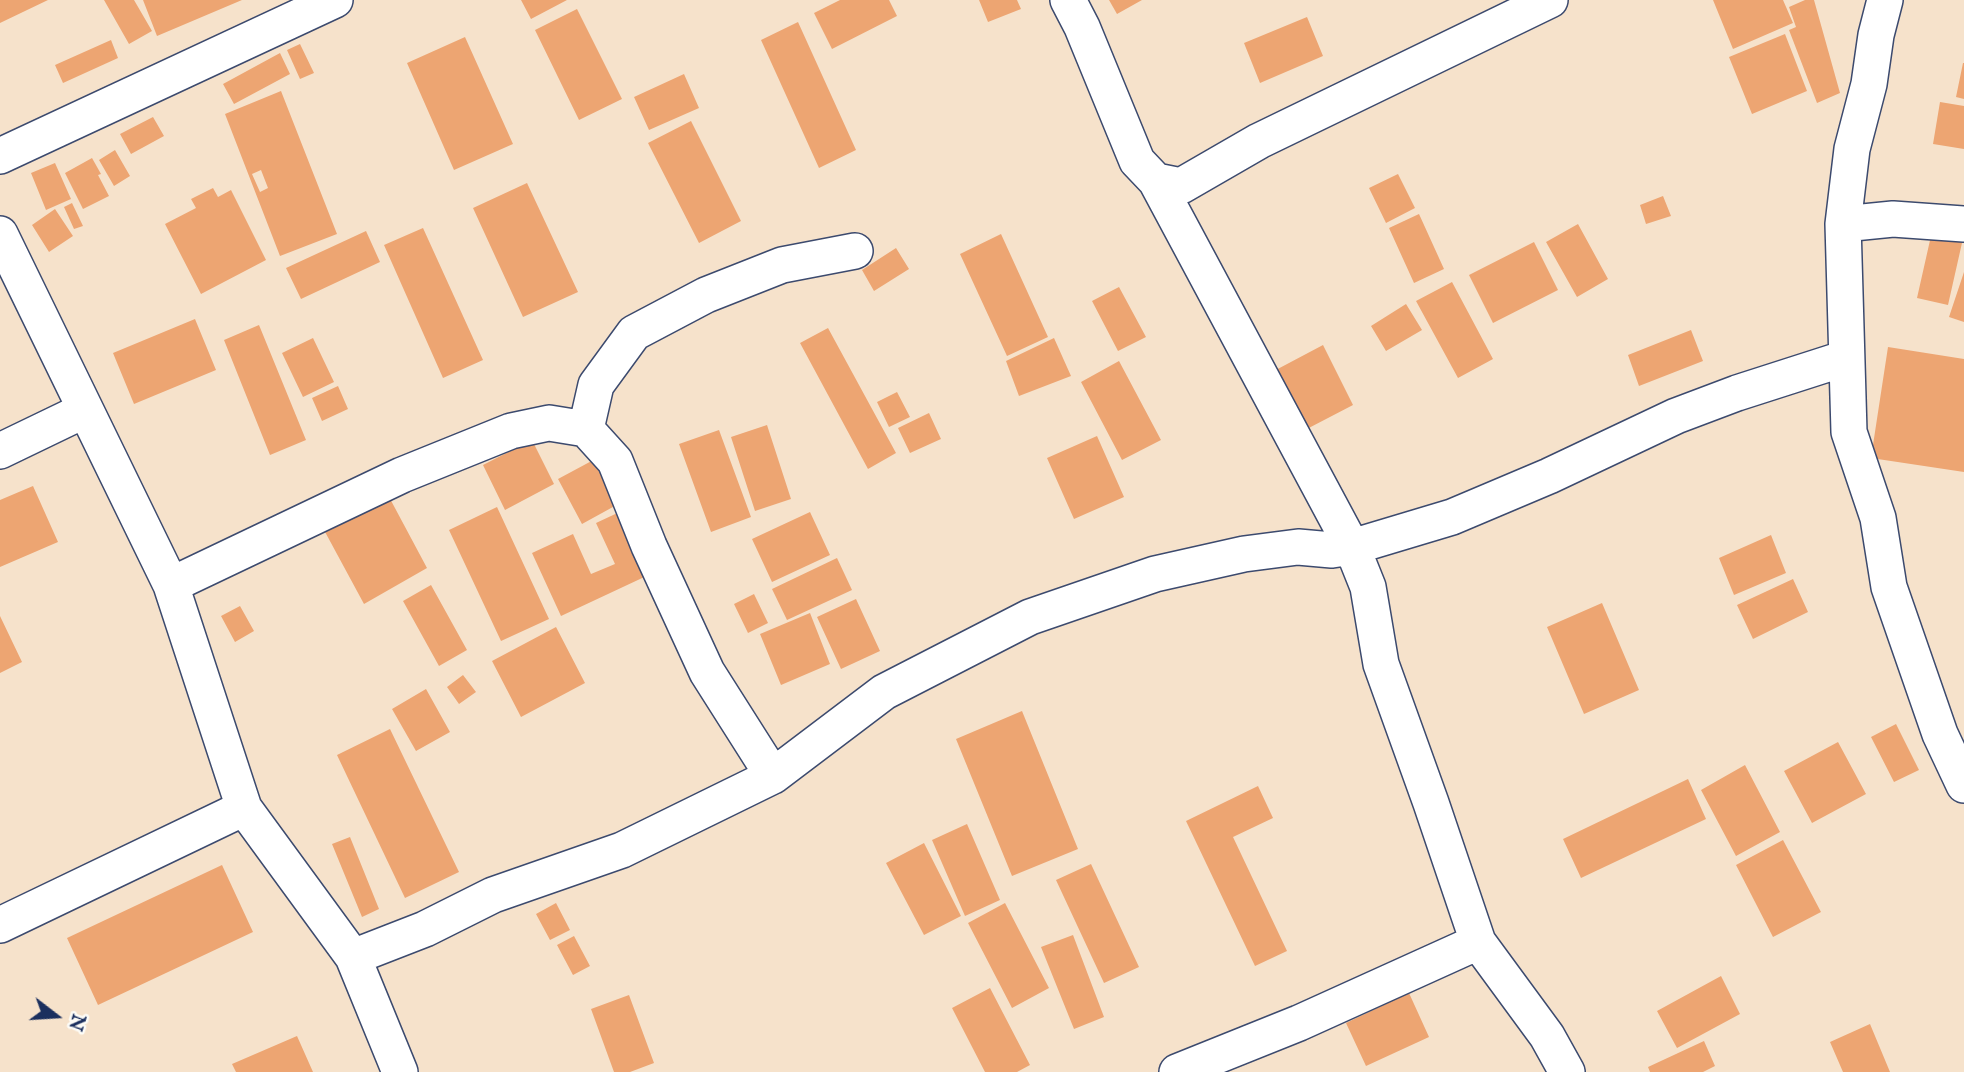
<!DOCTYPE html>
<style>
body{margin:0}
#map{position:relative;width:1964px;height:1072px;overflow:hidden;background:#f6e2cb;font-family:"IM FELL English",serif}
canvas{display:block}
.north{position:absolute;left:21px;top:981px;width:70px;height:70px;-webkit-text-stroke:5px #fdfcf7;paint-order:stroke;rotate:107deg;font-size:19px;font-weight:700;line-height:28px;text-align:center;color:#1b2f5e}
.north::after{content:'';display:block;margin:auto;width:24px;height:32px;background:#1b2f5e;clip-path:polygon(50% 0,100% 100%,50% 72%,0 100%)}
</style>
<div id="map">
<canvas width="1964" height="1072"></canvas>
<div class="north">N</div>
</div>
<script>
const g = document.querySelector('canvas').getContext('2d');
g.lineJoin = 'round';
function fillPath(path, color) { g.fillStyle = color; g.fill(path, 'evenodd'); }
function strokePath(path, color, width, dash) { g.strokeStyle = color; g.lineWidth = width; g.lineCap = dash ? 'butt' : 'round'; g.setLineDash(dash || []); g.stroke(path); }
fillPath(new Path2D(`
 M0,0H48L0,23Z
 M104,0H134L152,31L129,44Z
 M143,0H242L157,36Z
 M521,0H567L531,19Z
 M840,0H889L897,16L832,49L814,13Z
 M979,0H1017L1021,9L988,22Z
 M1109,0H1142L1117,14Z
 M1713,0H1783L1793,23L1733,49Z
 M1805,0H1814L1840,93L1817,103L1789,30L1796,27L1789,7Z
 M577,9L622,99L579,120L535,30Z
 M1307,17L1323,56L1260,83L1244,43Z
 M798,22L856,150L819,168L761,40Z
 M1785,34L1807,91L1752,114L1729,57Z
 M465,37L513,144L454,170L407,63Z
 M111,40L118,58L63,83L55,65Z
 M300,44L314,73L300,79L287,50Z
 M280,53L290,74L234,104L223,84Z
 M1963,63H1964V99L1956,97Z
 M684,74L699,108L649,130L634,97Z
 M281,91L337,234L280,256L225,114ZM261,170L268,188L260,192L252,174Z
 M1940,102L1964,106V149L1933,144Z
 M153,117L164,136L131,154L120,134Z
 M691,121L741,221L699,243L648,143Z
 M115,150L130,176L114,186L99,160Z
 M92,158L101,174L98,175L109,196L83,209L65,173Z
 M55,163L71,199L46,210L31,173Z
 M1398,174L1415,208L1386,223L1369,188Z
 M527,183L578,292L523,317L473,208Z
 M213,188L218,197L231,190L266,260L201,294L165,224L196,208L191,199Z
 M1663,196L1671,216L1646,224L1640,205Z
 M72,203L83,226L74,229L64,207Z
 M55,209L73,236L49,252L32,225Z
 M1419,214L1444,269L1414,283L1389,228Z
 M1578,224L1608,279L1577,297L1546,242Z
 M1933,227L1964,234L1948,305L1917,298Z
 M423,228L483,360L443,378L384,245Z
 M366,231L380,262L301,299L286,268Z
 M1001,234L1048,337L1007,356L960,254Z
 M1534,242L1558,290L1493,323L1469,275Z
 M896,248L909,269L874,291L862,270Z
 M1964,272V322L1949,317Z
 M1452,282L1493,359L1458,378L1416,301Z
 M1119,287L1146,337L1118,351L1092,301Z
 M1406,304L1422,330L1386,351L1371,326Z
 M195,319L216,370L134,404L113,353Z
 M259,325L306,440L270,455L224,340Z
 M828,328L896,453L868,469L800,343Z
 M1691,330L1703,361L1639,386L1628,355Z
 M313,338L334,382L303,397L282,353Z
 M1054,338L1071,376L1019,396L1006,361Z
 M1323,345L1353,405L1303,431L1272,372Z
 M1888,347L1964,359V472L1871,458Z
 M1119,361L1161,440L1122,460L1081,382Z
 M338,386L348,409L322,421L312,398Z
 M897,392L910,417L889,427L877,402Z
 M929,413L941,439L910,453L898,428Z
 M767,425L791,499L755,511L731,437Z
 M719,430L751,517L711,532L679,444Z
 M1097,436L1124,497L1074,519L1047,458Z
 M532,440L554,484L505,510L483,465Z
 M599,457L622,502L582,524L558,479Z
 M33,486L58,542L0,567V500Z
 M388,495L427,568L364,604L324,530Z
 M497,507L549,619L501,641L449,530Z
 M626,509L655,572L561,616L532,553L573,534L591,574L615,564L596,523Z
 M810,512L830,555L772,582L752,539Z
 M1771,535L1786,573L1734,595L1719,558Z
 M837,558L852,590L787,620L772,589Z
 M1793,579L1808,612L1753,639L1737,605Z
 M431,585L467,650L439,666L403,601Z
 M754,594L768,623L748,633L734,604Z
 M856,599L880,651L841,669L817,617Z
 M1602,603L1639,690L1584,714L1547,627Z
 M240,606L254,631L235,642L221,616Z
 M810,613L830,664L781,685L760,634Z
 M0,616L22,662L0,673Z
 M556,627L585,683L521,717L492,661Z
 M463,675L476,692L459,704L447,687Z
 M426,689L450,732L416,751L392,709Z
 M1022,711L1078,849L1012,876L956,739Z
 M1896,724L1919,770L1894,782L1871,737Z
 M390,729L459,872L405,898L337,755Z
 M1838,742L1866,794L1812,823L1784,771Z
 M1745,765L1780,832L1736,856L1701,790Z
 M1688,779L1706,819L1581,878L1563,839Z
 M1258,786L1273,818L1233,837L1287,951L1255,966L1186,821Z
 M967,824L1000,900L965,916L932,840Z
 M350,837L379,909L362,917L332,844Z
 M1783,840L1821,912L1773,937L1736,865Z
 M924,843L961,916L924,935L886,863Z
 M1091,864L1139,967L1104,983L1056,880Z
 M222,865L253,932L98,1005L67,938Z
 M556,903L570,930L550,940L536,914Z
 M1005,903L1049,988L1012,1008L968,923Z
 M1073,935L1104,1017L1074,1029L1041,947Z
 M574,936L590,966L573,975L557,945Z
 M1721,976L1740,1014L1677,1048L1657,1011Z
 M990,988L1030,1065L1017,1072H985L952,1008Z
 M1409,993L1429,1037L1366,1066L1346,1023Z
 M629,995L654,1063L630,1072H614L591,1009Z
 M1870,1024L1890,1072H1843L1830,1042Z
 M297,1036L313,1072H236L232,1064Z
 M1704,1041L1715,1066L1703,1072H1650L1648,1067Z`), '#eda572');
const street = new Path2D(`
 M1068,0L1082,27L1137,161L1156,181L1181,186L1259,141L1550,0
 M1885,0L1876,35L1869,84L1852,149L1843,224L1849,432L1878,518L1889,587L1940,734L1964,785
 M0,156L335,0
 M1156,181L1352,547L1368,587L1381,664L1431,803L1478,942L1547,1036L1567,1072
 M1843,224L1893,219L1964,224
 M0,234L171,585L244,808L353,957L400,1072
 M586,429L596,385L634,333L706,295L782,265L855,251
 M0,451L85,410
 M171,585L402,475L511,431L549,423L586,429L615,461L649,546L707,672L773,776L622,850L493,895L425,929L353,957
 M773,776L884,692L1030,617L1155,574L1244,554L1298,547L1332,550L1352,547L1452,517L1549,476L1676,416L1737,393L1846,358
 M0,925L244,808
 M1177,1072L1299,1023L1478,942`);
strokePath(street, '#3c4a6e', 38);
strokePath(street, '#fff', 35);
</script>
